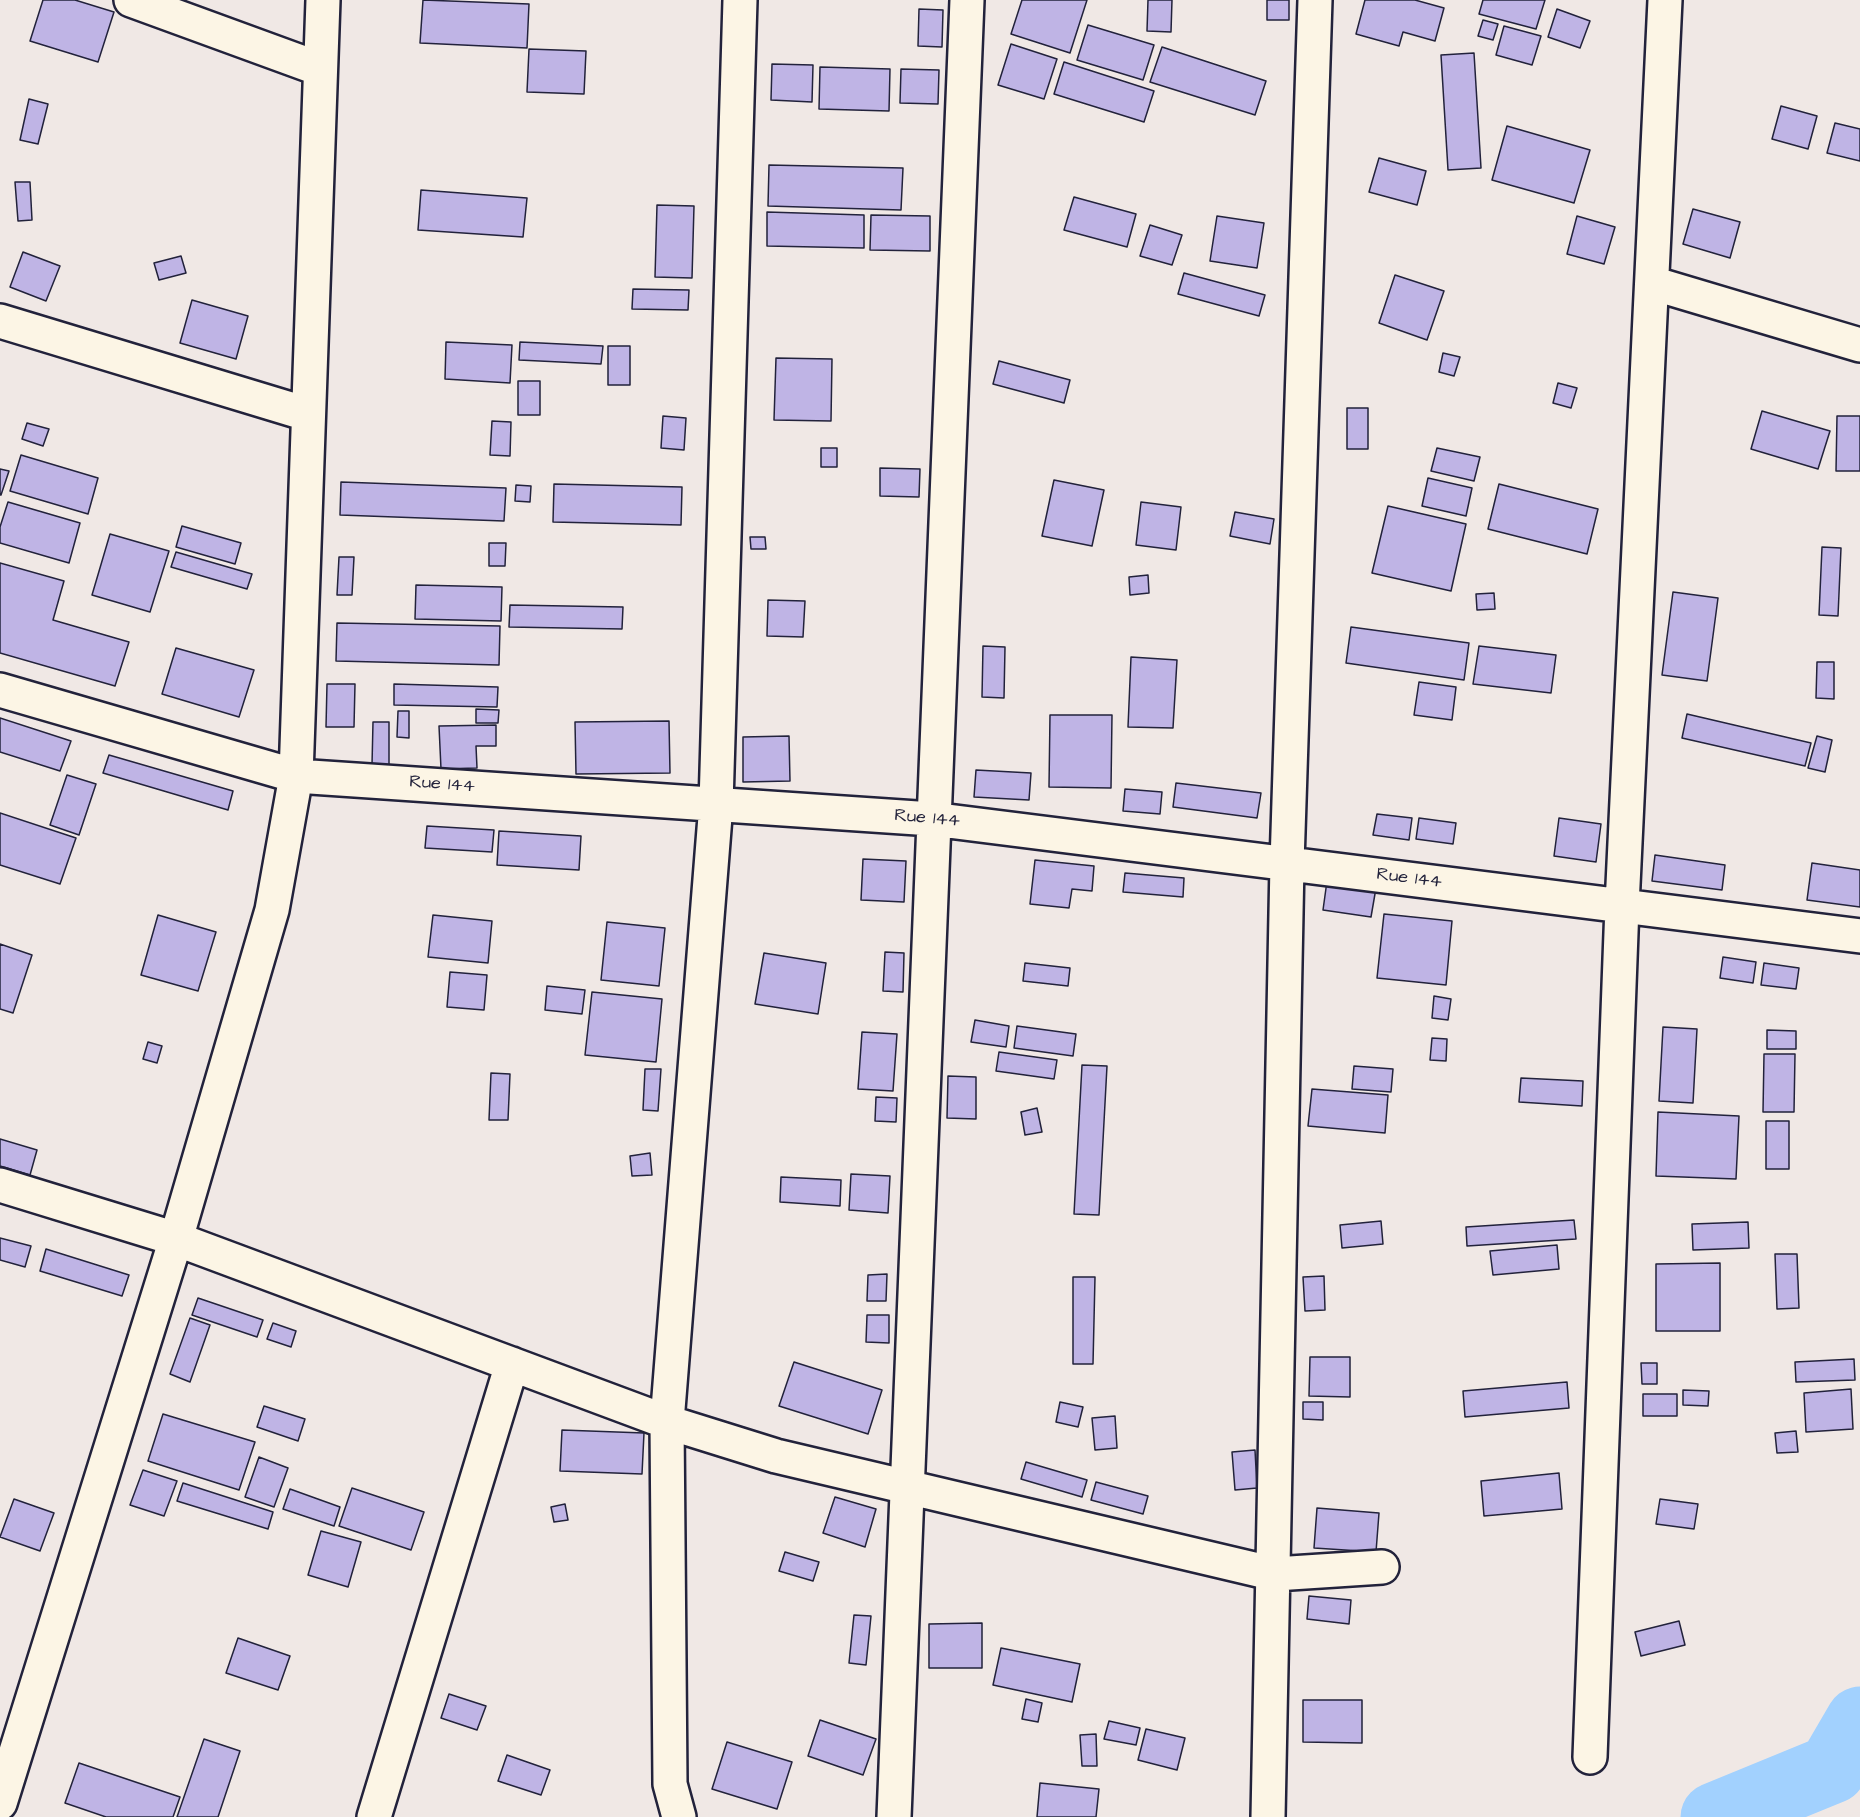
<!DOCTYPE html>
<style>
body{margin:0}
canvas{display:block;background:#f0e8e5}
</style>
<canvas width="1860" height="1817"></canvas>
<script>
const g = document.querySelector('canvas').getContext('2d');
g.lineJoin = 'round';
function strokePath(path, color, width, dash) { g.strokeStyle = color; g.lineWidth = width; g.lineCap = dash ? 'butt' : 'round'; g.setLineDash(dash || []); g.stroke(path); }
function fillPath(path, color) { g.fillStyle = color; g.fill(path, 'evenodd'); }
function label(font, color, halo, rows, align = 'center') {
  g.font = font + ' "Architects Daughter",sans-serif'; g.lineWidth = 4.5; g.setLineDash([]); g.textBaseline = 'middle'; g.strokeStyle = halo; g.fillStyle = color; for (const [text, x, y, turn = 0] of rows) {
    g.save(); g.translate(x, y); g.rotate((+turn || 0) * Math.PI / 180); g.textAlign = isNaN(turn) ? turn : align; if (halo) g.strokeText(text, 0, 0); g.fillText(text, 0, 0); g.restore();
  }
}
strokePath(new Path2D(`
 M1715,1817L1832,1769L1860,1721`), '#a2d1fe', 69);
const building = new Path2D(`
 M43,0H75L114,12L98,62L30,41Z
 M423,0L529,4L527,48L420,43Z
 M1022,0H1087L1070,53L1011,34Z
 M1148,0H1172L1171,32L1147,31Z
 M1267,0H1289V20H1267Z
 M1365,0H1415L1444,8L1435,41L1403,32L1399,46L1356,34Z
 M1483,0H1545L1536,29L1479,14Z
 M919,9L943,10L942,47L918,46Z
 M1557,9L1590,21L1580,48L1548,37Z
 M1483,20L1498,24L1493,40L1478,36Z
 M1088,25L1154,45L1143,80L1077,60Z
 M1504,26L1541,36L1532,65L1496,55Z
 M1011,44L1057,59L1044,99L998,85Z
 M1162,47L1266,81L1255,115L1150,82Z
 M529,49L586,51L584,94L527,92Z
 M1474,53L1481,168L1448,170L1441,55Z
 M1064,62L1154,91L1144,122L1054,94Z
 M772,64L813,65L812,102L771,100Z
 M820,67L890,69L889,111L819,109Z
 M901,69L939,70L938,104L900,103Z
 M29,99L48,104L38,144L20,140Z
 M1781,106L1817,116L1808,149L1772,139Z
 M1835,123L1860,129V161L1827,153Z
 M1507,126L1590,150L1574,203L1492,180Z
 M1379,158L1426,171L1417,205L1369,192Z
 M769,165L903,168L901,210L768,206Z
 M15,182H30L32,220L18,221Z
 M421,190L527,198L523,237L418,230Z
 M1074,197L1136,214L1127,247L1064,230Z
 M657,205L694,206L692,278L655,277Z
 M1693,209L1740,222L1730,258L1683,244Z
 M767,212L864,215V248L767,246Z
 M871,215L930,216V251L870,250Z
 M1217,216L1264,223L1257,268L1210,261Z
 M1577,216L1615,227L1604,264L1567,254Z
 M1150,225L1182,235L1172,265L1140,256Z
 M23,252L60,266L46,301L10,287Z
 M181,256L186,273L159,280L154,263Z
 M1184,273L1265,295L1259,316L1178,294Z
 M1395,275L1444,291L1427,340L1379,323Z
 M633,289L689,290L688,310L632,309Z
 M192,300L248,316L236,359L180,343Z
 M446,342L512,345L510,383L445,379Z
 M520,342L603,346L601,364L519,360Z
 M608,346H630V385H608Z
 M1443,353L1460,357L1454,376L1439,372Z
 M776,358L832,359L831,421L774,420Z
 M999,361L1070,380L1064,403L993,384Z
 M518,381H540V415H518Z
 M1558,383L1577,388L1571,408L1553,403Z
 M1347,408H1368V449H1347Z
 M1762,411L1830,431L1818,469L1751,449Z
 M663,416L686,418L684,450L661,448Z
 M1837,416H1860V471H1836Z
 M492,421L511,422L510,456L490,455Z
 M27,423L49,429L43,446L22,439Z
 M821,448H837V467H821Z
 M1437,448L1480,457L1474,481L1431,471Z
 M21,455L98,478L88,514L10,491Z
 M880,468L920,469L919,497L880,496Z
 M0,469L9,471L1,495H0Z
 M1428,478L1472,488L1466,516L1422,506Z
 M1054,480L1104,490L1092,546L1042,536Z
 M341,482L506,488L504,521L340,515Z
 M554,484L682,487L681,525L553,522Z
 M1499,484L1598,509L1587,554L1488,529Z
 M516,485L531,486L530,502L515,501Z
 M8,502L80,523L69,563L0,543V527Z
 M1141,502L1181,507L1176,550L1136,545Z
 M1388,506L1466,524L1451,591L1372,573Z
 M1235,512L1274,519L1270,544L1230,536Z
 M182,526L241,543L235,564L176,547Z
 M110,534L169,551L150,612L92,595Z
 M750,537H765L766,549H751Z
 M489,543H506L505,566H489Z
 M1822,547L1841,548L1838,616L1819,615Z
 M176,552L252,574L247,589L171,567Z
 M339,557H354L352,595H337Z
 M0,563L64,581L53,620L129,642L115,686L0,653Z
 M1148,575L1149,593L1130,595L1129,577Z
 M416,585L502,587L501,621L415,619Z
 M1673,592L1718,598L1707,681L1662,675Z
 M1494,593L1495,609L1477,610L1476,594Z
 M768,600L805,601L803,637L767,636Z
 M510,605L623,607L622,629L509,627Z
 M337,623L500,626L499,665L336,661Z
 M1351,627L1469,643L1464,680L1346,663Z
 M983,646L1005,647L1004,698L982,697Z
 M1479,646L1556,655L1551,693L1473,684Z
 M176,648L254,670L239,717L162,694Z
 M1131,657L1177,660L1173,728L1128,727Z
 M1817,662H1834V699L1816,698Z
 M1419,682L1456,687L1452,720L1414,715Z
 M327,684H355L354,727H326Z
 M394,684L498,687L497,707L394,705Z
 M476,709L499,710L498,723H476Z
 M398,711H409V738L397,737Z
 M1687,714L1811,743L1805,766L1682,738Z
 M1050,715H1112L1111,788L1049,787Z
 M0,718L71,741L60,771L0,752Z
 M669,721L670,773L576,774L575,722Z
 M373,722H389V765H372Z
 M496,725V746H476L477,768L441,769L439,726Z
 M789,736L790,781L743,782V737Z
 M1817,736L1832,740L1825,772L1808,768Z
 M109,755L233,791L228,810L103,773Z
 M976,770L1031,773L1029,800L974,797Z
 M67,775L96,784L79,835L50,825Z
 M1176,783L1261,793L1257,818L1173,807Z
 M1125,789L1162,792L1160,814L1123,811Z
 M0,813L76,838L60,884L0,865Z
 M1377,814L1412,818L1409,840L1373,835Z
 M1419,818L1456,823L1453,844L1416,839Z
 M1559,818L1601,824L1596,862L1554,856Z
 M427,826L494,830L492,852L425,848Z
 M499,831L581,836L579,870L497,865Z
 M1655,855L1725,865L1722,890L1652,881Z
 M863,859L906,861L904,902L861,900Z
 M1035,860L1094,866L1092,891L1072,889L1069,908L1030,904Z
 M1812,863L1860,870V907L1807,900Z
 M1125,873L1184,878L1183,897L1123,892Z
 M1327,881L1376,888L1371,917L1323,910Z
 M1384,914L1452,921L1446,985L1377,978Z
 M158,915L216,932L198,991L141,975Z
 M433,915L492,921L488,963L428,957Z
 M607,922L665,928L659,986L601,980Z
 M0,944L32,955L13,1013L0,1009Z
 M885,952L904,953L903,992L883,991Z
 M764,953L826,963L818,1014L755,1004Z
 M1723,957L1756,962L1753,983L1720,978Z
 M1025,963L1070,968L1068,986L1023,981Z
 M1764,963L1799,968L1796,989L1761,985Z
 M450,972L487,975L484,1010L447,1007Z
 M547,986L585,990L582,1014L545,1010Z
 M592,992L662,999L656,1062L585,1055Z
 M1434,996L1451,999L1448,1020L1432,1018Z
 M975,1020L1009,1026L1006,1047L971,1042Z
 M1017,1026L1076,1034L1073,1056L1014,1048Z
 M1663,1027L1697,1029L1693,1103L1659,1101Z
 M1767,1030L1796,1031V1049H1767Z
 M862,1032L897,1034L893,1091L858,1089Z
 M1432,1038L1447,1039L1446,1061L1430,1060Z
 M148,1042L162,1046L157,1063L143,1059Z
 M999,1052L1057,1060L1054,1079L996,1071Z
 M1764,1054H1795L1794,1112H1763Z
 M1082,1065L1107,1066L1099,1215L1074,1214Z
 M1354,1066L1393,1069L1391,1092L1352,1089Z
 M645,1069H661L658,1111L643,1110Z
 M491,1073L510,1074L508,1120H489Z
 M948,1076L976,1077V1119L947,1118Z
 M1521,1078L1583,1081L1582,1106L1519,1102Z
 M1312,1089L1388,1095L1385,1133L1308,1126Z
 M876,1097L897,1098L896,1122L875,1121Z
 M1037,1108L1042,1132L1025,1135L1021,1112Z
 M1658,1112L1739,1116L1736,1179L1656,1176Z
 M1766,1121H1789V1169H1766Z
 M0,1139L37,1150L30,1175L0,1166Z
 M650,1153L652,1175L632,1176L630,1156Z
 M851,1174L890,1176L888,1213L849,1210Z
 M781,1177L841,1180L840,1206L780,1202Z
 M1574,1220L1576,1239L1467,1246L1466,1227Z
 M1381,1221L1383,1244L1342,1248L1340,1225Z
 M1748,1222L1749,1248L1693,1250L1692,1224Z
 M0,1238L31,1246L25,1267L0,1260Z
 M1557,1245L1559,1269L1493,1275L1490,1251Z
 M46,1249L129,1275L122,1296L40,1271Z
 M1775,1254H1797L1799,1308L1777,1309Z
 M1720,1263V1331H1656V1264Z
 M887,1274L886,1301H867L868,1275Z
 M1324,1276L1325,1310L1305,1311L1303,1277Z
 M1073,1277H1095L1093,1364H1073Z
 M198,1298L263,1320L257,1337L192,1315Z
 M867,1315H889V1343L866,1342Z
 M190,1318L210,1325L190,1382L170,1374Z
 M273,1323L296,1331L291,1347L267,1339Z
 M1310,1357H1350V1397L1309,1396Z
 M1854,1359L1855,1380L1796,1382L1795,1362Z
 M794,1362L882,1390L868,1434L779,1406Z
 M1641,1363H1657V1384H1642Z
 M1567,1382L1569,1408L1465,1417L1463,1391Z
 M1851,1389L1853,1429L1806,1432L1804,1393Z
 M1683,1390L1709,1391L1708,1406L1683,1405Z
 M1643,1394H1677V1416H1643Z
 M1060,1402L1083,1407L1078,1427L1056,1422Z
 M1303,1402H1323V1420L1303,1419Z
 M264,1406L305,1419L298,1441L257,1427Z
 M163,1414L255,1442L239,1490L148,1461Z
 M1115,1416L1117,1448L1095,1450L1092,1418Z
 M562,1430L644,1433L642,1474L560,1471Z
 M1796,1431L1798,1452L1777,1453L1775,1433Z
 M1255,1450L1257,1488L1235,1490L1232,1452Z
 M259,1457L288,1468L274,1507L245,1497Z
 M1026,1462L1087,1480L1082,1497L1021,1479Z
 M143,1470L177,1481L164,1516L130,1505Z
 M1559,1473L1562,1509L1484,1516L1481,1481Z
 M1096,1482L1148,1496L1143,1514L1091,1500Z
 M183,1483L273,1512L268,1529L177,1501Z
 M352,1488L424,1512L411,1550L339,1526Z
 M290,1489L340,1507L334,1526L283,1509Z
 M835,1497L876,1509L865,1547L823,1533Z
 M14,1499L54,1513L40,1551L0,1537Z
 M1660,1499L1698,1504L1694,1529L1656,1524Z
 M565,1504L568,1520L554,1522L551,1507Z
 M1317,1508L1379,1513L1376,1552L1314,1548Z
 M321,1531L361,1542L348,1587L308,1575Z
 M785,1552L819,1562L813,1581L779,1571Z
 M1309,1596L1351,1600L1349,1624L1307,1619Z
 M854,1615L871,1616L866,1665L849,1663Z
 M1679,1621L1685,1645L1641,1656L1635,1632Z
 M982,1623V1668H929V1624Z
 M238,1638L290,1656L278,1690L226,1673Z
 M1001,1648L1080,1664L1072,1702L993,1685Z
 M449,1694L486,1706L477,1730L441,1718Z
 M1026,1699L1042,1703L1038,1722L1022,1719Z
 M1303,1700H1362V1743L1303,1742Z
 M820,1720L876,1739L863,1775L808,1756Z
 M1109,1721L1140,1728L1136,1745L1104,1739Z
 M1146,1729L1185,1738L1177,1770L1138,1760Z
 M1096,1734L1097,1766H1082L1080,1735Z
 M204,1739L240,1751L218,1817H177Z
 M727,1742L792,1762L777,1809L712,1789Z
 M507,1755L550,1770L541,1795L498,1781Z
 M79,1763L180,1797L173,1817H106L65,1803Z
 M1040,1783L1099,1789L1096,1817H1037Z`);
fillPath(building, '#bfb4e5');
strokePath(building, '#22223b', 1.5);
const minor = new Path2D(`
 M131,0L320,69
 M1652,283L1860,345
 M0,321L307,414
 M0,690L296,776L932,819L1860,936
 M0,1185L176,1239L667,1422L776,1456L1275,1574L1382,1567
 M1590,1757L1622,906L1665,0
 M0,1803L176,1239L272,910L296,776L323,0
 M374,1817L512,1364
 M679,1817L670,1784L667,1422L716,804L740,0
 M894,1817L967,0
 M1268,1817L1287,863L1315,0`);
strokePath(minor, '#22223b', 38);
strokePath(minor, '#fcf5e5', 33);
label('18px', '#22223b', '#fcf5e5', [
 ["Rue 144",442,785,4],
 ["Rue 144",927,819,5],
 ["Rue 144",1409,879,7]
]);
</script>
